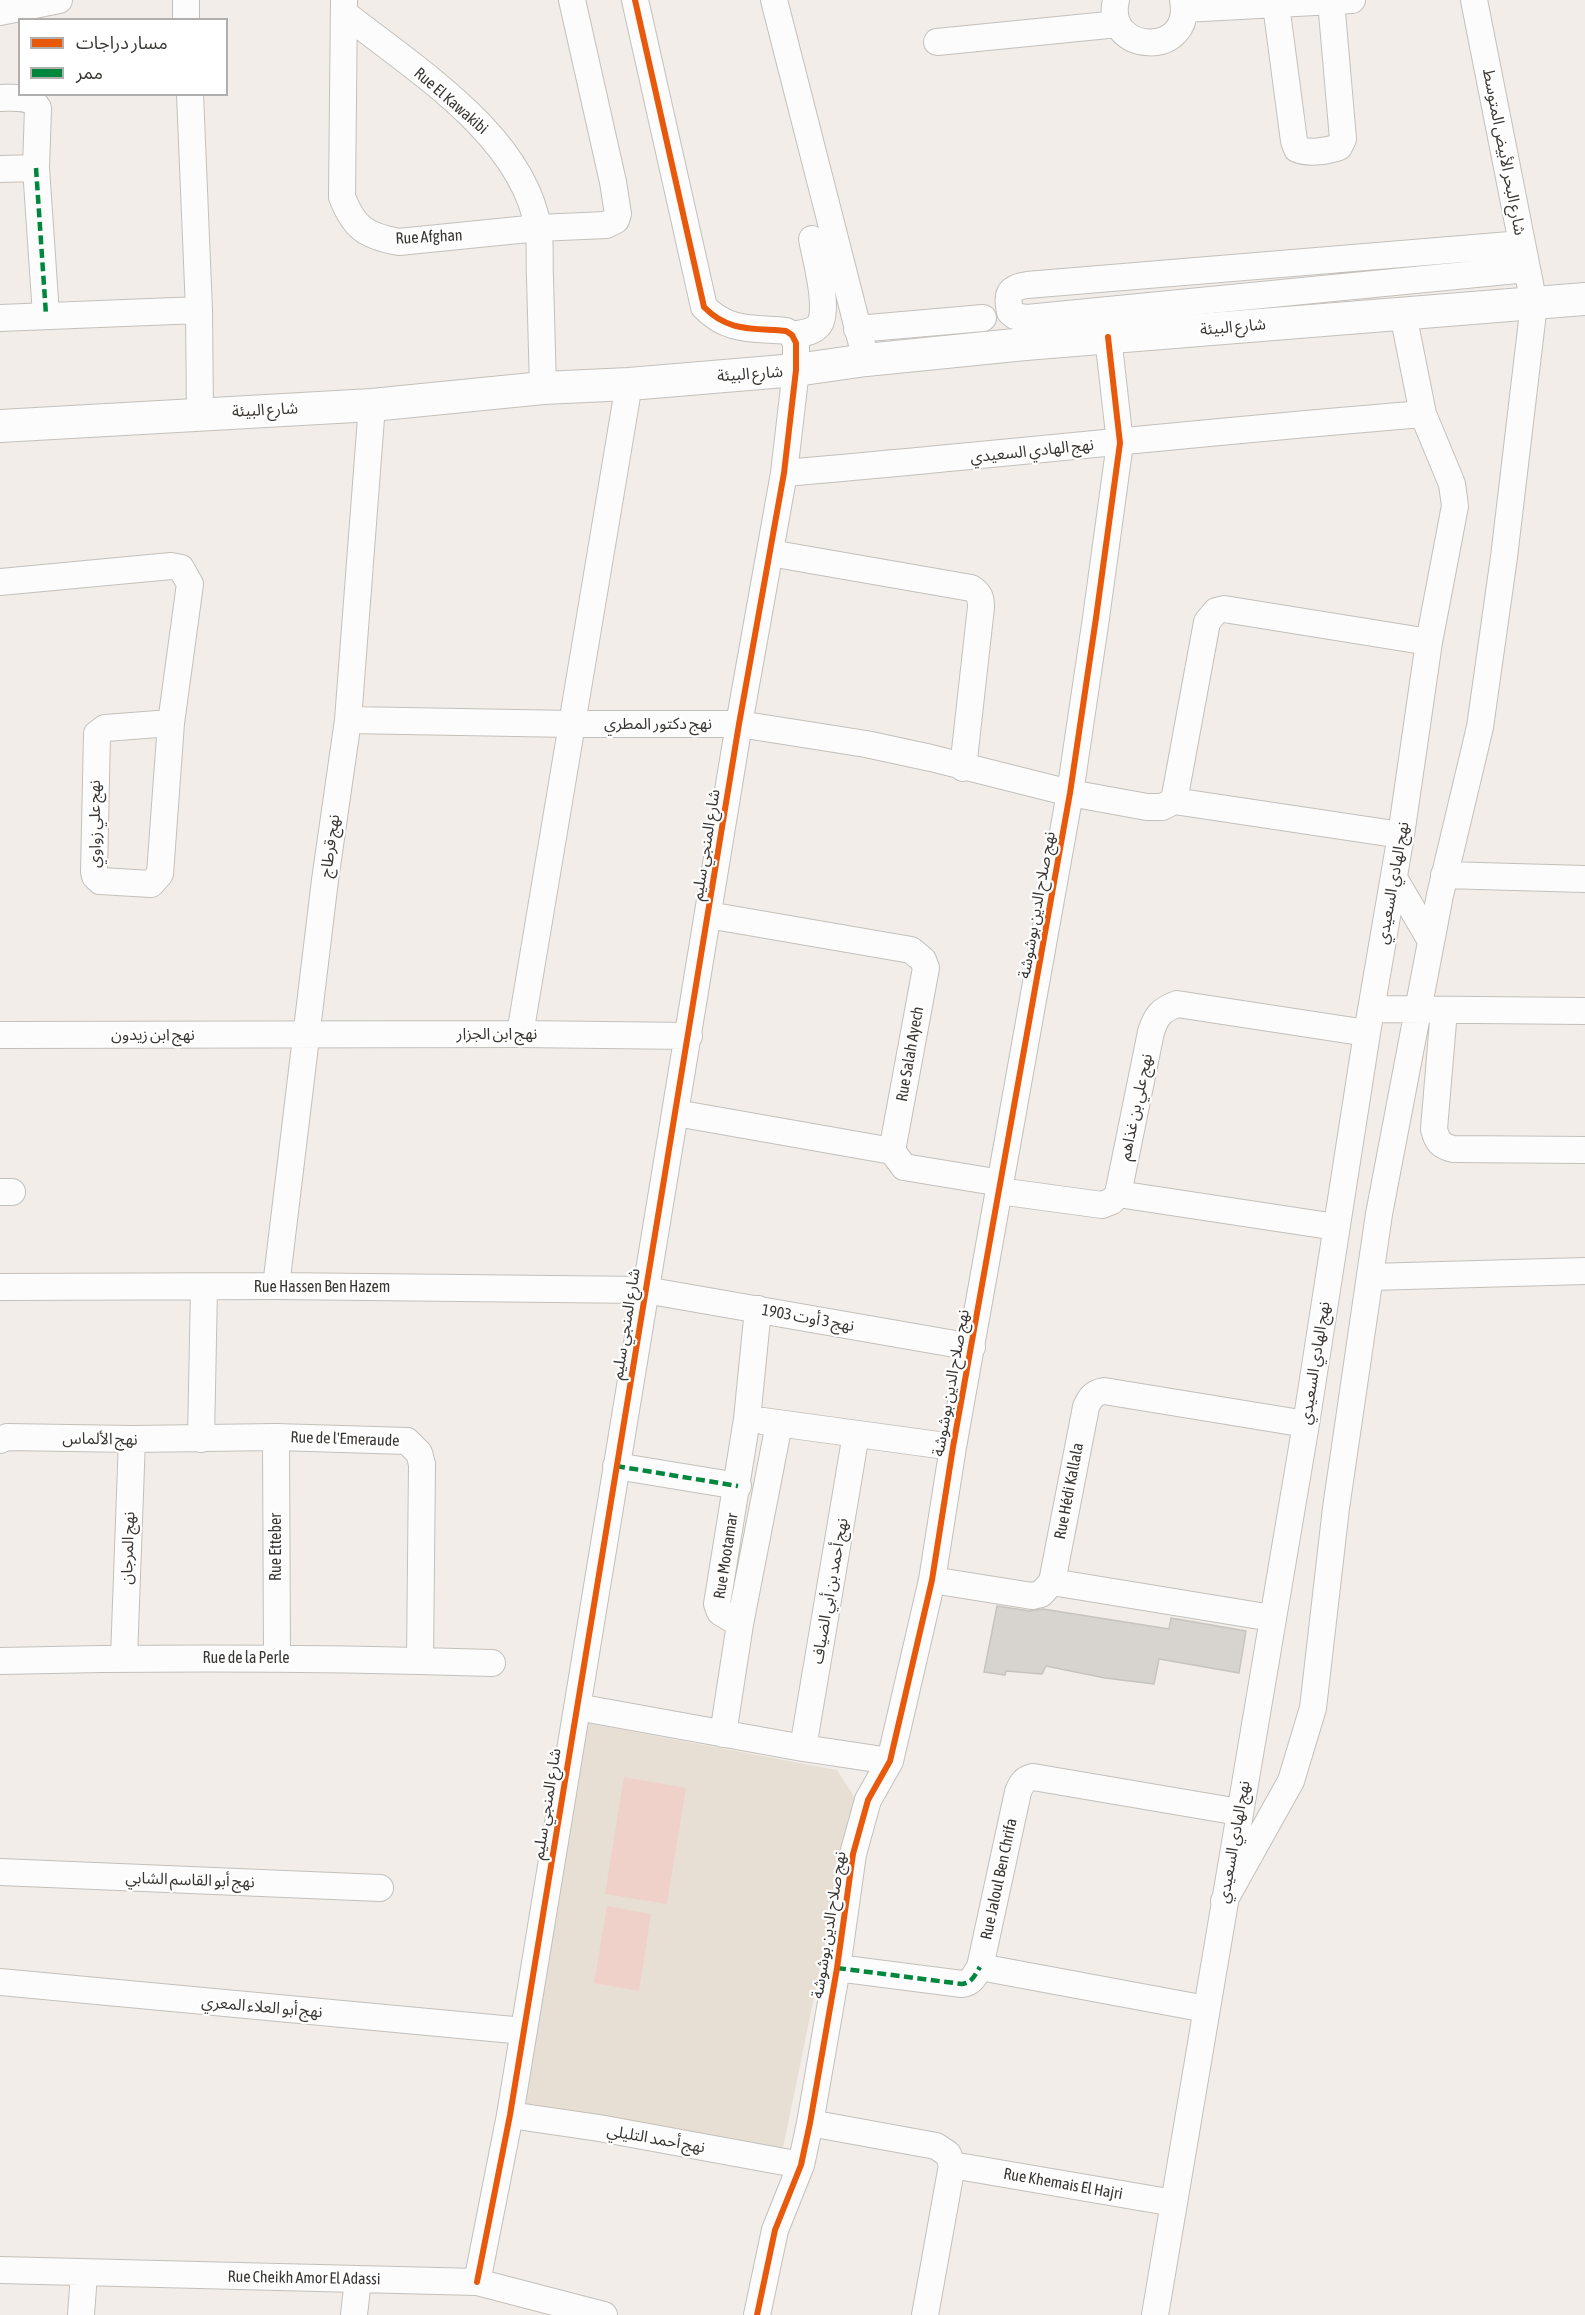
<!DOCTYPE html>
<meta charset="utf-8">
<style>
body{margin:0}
#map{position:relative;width:1585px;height:2315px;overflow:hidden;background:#f2ede8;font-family:"Asap Condensed","Noto Sans Arabic",sans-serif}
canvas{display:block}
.legend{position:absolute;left:18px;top:18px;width:210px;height:78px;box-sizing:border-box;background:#fff;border:2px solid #b0afad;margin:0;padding:8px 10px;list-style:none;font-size:18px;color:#393633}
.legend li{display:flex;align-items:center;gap:12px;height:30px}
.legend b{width:30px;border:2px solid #b0afad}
</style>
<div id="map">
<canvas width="1585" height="2315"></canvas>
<ul class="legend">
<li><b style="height:8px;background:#e8590c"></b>مسار دراجات</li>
<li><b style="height:8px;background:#00873e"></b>ممر</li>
</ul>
</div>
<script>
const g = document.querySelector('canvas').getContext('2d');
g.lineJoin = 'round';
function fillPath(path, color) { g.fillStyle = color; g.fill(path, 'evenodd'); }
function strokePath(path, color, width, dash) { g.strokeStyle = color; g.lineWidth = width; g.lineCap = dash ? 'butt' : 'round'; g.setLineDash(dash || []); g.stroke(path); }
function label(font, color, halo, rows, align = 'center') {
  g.font = font + ' "Asap Condensed","Noto Sans Arabic",sans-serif'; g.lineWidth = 4.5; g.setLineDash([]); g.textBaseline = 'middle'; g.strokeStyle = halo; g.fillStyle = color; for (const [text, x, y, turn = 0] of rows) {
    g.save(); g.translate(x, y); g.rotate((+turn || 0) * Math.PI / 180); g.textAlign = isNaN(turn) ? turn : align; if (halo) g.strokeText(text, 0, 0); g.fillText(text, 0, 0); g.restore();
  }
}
fillPath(new Path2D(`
 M587,1723L837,1770L855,1798L782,2153L524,2106Z`), '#e8dfd4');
fillPath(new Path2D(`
 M624,1777L686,1788L667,1904L605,1894Z
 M607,1906L651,1914L639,1991L594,1983Z`), '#efd1c9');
const building = new Path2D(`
 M997,1606L1030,1611L1043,1609L1169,1629L1171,1618L1246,1631L1239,1673L1159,1659L1154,1684L1105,1678L1046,1666L1042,1674L1006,1671L1005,1675L984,1672Z`);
fillPath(building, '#d7d3cf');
strokePath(building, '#c7c3bf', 1.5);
const minor = new Path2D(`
 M186,0V20
 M344,0L342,197C354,228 366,236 399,242L538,228L606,225L616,220L618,214L613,182L572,0
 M774,0L866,360
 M1116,0C1103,54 1194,59 1183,0
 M1276,5L1294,141L1297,149C1308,154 1328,151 1339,147L1343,139L1331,1
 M1184,9L1352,0
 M0,12L59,0
 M344,13C413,68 523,135 538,228C541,244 539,262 540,278C541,315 542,351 543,388
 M937,42L1118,24
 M0,98C13,98 31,95 38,108L36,168L0,169
 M36,168L46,315
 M1522,244L1027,285C1007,288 1007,295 1010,312L1015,316L1027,318L1527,269
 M199,310L200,414
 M0,318L199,310L190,94
 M857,329L983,318
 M792,335C800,333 812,333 818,326C831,314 815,256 812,239
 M784,473C997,455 1210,431 1423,414L1403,314
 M770,553L971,588C979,593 981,597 981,607L963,768
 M0,582L171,566L181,568L190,584L171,723L160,874L151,884L100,881L95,876L94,872L97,734L105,728L171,723
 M348,720L572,724H739L866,744L931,758L1070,793L1147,807H1162L1174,801L1401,835
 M1174,801L1207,622L1216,611L1224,609L1429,642
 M1444,875L1585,879
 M1394,878L1431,941
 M1371,1009L1585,1011
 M1444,1010L1434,1129C1437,1142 1441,1146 1453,1149L1585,1150
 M520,1034L629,384
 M0,1035L520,1034L689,1036
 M676,1113L892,1151L926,968L923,960L911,950L708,915
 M892,1151L904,1167L1001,1183
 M999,1191L1102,1205L1112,1201L1118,1194
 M0,1192H12
 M1336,1227L1118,1194L1151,1032C1156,1016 1161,1010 1177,1004L1367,1033
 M1370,1277L1585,1271
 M276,1286L325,880L348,720L372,405
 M0,1287L276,1286L645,1290L972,1347
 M758,1309L747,1419L717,1604L720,1612L740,1624L779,1424
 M763,1421L953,1447
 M276,1437L277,1658
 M201,1439L204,1288
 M0,1440L7,1437L132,1439L276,1437L407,1441L419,1453L422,1464L420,1661
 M616,1466L738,1486
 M932,1580L1032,1596L1041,1594L1052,1582
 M1272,1618L1052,1582L1086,1407C1090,1398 1093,1393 1104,1391L1306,1424
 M124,1658L132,1439
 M0,1661C164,1657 328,1658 492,1663
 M577,1707L803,1748L890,1761
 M723,1734L740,1624
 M803,1748L856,1434
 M0,1872L380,1888
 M1224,1901L1291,1781L1313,1708L1336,1508L1379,1214L1440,895L1480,727L1504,557L1534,304L1474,0
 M837,1968L962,1984C972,1983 975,1975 980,1967
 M0,1982L524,2031
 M1206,2009L980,1967L1018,1792C1021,1784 1024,1779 1033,1777L1239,1812
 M510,2115L599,2128L801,2165
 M810,2123L936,2146L948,2154L952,2165L925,2315
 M952,2165L1174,2203
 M0,2270L477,2282L604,2315
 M477,2282L510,2115L739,724L784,473L796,370V343L792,335L786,331C753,328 728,332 704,307L635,0
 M81,2315L84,2274
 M354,2315L358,2279
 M757,2315L775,2230L801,2165L810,2123L837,1968L853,1854L868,1800L890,1761L932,1580L953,1447L1070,793L1096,618L1120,443L1108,337
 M1155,2315L1306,1424L1367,1033L1401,835L1429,642L1455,506L1452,484L1423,414`);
const major = new Path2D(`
 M0,426L372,405L543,388L629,384L796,370L866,360L1025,344L1585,299`);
strokePath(minor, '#c3c0bc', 28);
strokePath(major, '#c3c0bc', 34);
strokePath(minor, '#fdfcfc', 26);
strokePath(major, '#fdfcfc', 32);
strokePath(new Path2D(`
 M36,168L46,315
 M616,1466L738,1486
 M837,1968L962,1984C972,1983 975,1975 980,1967`), '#00873e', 4.5, [9, 4.5]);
strokePath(new Path2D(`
 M477,2282L510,2115L739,724L784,473L796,370V343L792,335L786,331C753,328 728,332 704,307L635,0
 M757,2315L775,2230L801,2165L810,2123L837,1968L853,1854L868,1800L890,1761L932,1580L953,1447L1070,793L1096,618L1120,443L1108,337`), '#e8590c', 6);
label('16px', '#393633', '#fff', [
 ["Rue El Kawakibi",451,101,41],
 ["شارع البحر الأبيض المتوسط",1504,152,79],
 ["Rue Afghan",429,237,-3],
 ["شارع البيئة",1233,327,-5],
 ["شارع البيئة",750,374,-4],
 ["شارع البيئة",265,410,-3],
 ["نهج الهادي السعيدي",1032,451,-6],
 ["نهج دكتور المطري",658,724],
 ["نهج علي زواوي",95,824,-90],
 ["شارع المنجي سليم",706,845,-81],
 ["نهج قرطاج",330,846,-82],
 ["نهج الهادي السعيدي",1393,883,-80],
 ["نهج صلاح الدين بوشوشة",1037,905,-80],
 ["نهج ابن الجزار",497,1034],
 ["نهج ابن زيدون",153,1035],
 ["Rue Salah Ayech",910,1054,-80],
 ["نهج علي بن غذاهم",1136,1107,-78],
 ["Rue Hassen Ben Hazem",322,1287],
 ["نهج 3 أوت 1903",808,1318,10],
 ["شارع المنجي سليم",626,1324,-81],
 ["نهج الهادي السعيدي",1315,1363,-81],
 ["نهج صلاح الدين بوشوشة",951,1383,-80],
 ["نهج الألماس",100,1439,1],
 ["Rue de l'Emeraude",345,1439,2],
 ["Rue Hédi Kallala",1069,1491,-79],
 ["Rue Etteber",276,1547,-90],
 ["نهج المرجان",128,1548,-88],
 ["Rue Mootamar",726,1556,-81],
 ["نهج أحمد بن أبي الضياف",830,1591,-80],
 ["Rue de la Perle",246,1658],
 ["شارع المنجي سليم",547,1804,-81],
 ["نهج الهادي السعيدي",1234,1842,-80],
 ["Rue Jaloul Ben Chrifa",999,1879,-78],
 ["نهج أبو القاسم الشابي",190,1880,2],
 ["نهج صلاح الدين بوشوشة",829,1925,-81],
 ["نهج أبو العلاء المعري",262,2007,5],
 ["نهج أحمد التليلي",656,2139,10],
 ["Rue Khemais El Hajri",1063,2184,10],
 ["Rue Cheikh Amor El Adassi",304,2278,1]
]);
</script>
